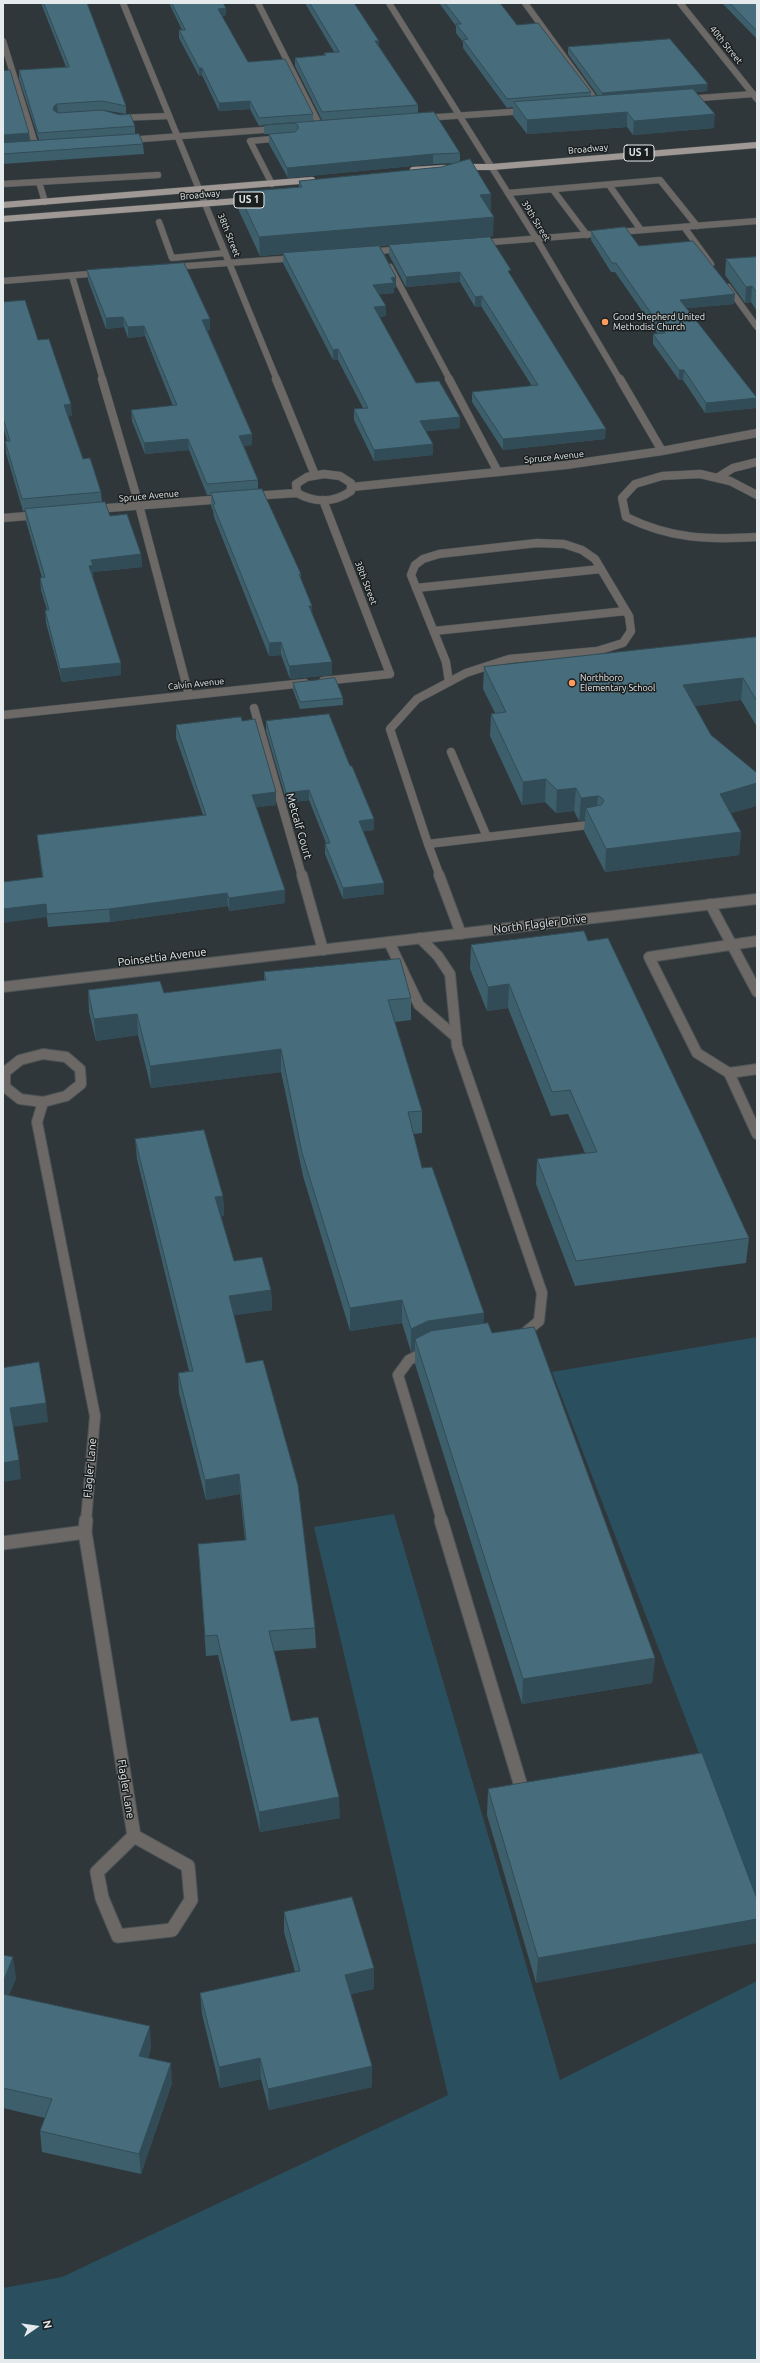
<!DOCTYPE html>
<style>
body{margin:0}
#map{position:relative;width:760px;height:2363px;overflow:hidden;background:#30373a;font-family:Ubuntu,sans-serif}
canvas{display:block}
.frame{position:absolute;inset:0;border:4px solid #e5eaec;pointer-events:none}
.north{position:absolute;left:16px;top:2307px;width:40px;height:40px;-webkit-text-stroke:3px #1a1e1f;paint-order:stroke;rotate:77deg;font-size:11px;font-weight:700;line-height:16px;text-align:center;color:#e5eaec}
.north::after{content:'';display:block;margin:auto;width:14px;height:18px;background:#e5eaec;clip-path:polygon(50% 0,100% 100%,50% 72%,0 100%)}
</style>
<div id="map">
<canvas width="760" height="2363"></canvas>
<div class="frame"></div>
<div class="north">N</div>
</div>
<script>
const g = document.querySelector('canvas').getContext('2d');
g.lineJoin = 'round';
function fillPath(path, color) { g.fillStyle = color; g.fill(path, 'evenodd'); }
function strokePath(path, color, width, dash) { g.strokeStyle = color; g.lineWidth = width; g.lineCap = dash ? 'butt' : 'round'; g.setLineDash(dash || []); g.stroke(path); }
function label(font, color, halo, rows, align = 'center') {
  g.font = font + ' Ubuntu,sans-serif'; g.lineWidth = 3; g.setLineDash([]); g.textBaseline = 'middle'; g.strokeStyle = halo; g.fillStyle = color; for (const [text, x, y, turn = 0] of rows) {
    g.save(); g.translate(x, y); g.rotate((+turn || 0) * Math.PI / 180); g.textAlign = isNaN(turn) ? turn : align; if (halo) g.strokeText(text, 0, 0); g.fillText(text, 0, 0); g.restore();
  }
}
fillPath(new Path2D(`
 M757,1337V1904L552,1372Z
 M394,1514L560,2080L757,1981V2360H3V2288L62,2277L448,2095L314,1527Z`), '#2a4f5e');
const serviceFar3 = new Path2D(`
 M258,3L320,126
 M525,3L599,105
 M3,41L36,147
 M687,99L753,94
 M118,118L169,116
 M424,118L525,111
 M128,140L276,129
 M39,182L45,202
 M3,184L158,175
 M272,184L250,141L283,138
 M609,185L641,230
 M553,190L587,235
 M508,193L660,180L697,226
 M159,222L172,258L225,253
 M684,227L711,264
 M480,243L757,221
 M368,252L402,249
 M173,267L296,258
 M390,267L450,380
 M72,276L103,380
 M3,281L101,273
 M728,287L757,327`);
const serviceFar2 = new Path2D(`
 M102,379L139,505L189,695
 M449,379L498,472
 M717,478L733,468L757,462
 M757,495L730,481L700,474L662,476L635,484L622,498L626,517C671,539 708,540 757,537
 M416,588L601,569
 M434,631L626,611
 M451,752L487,837
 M428,844L390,729L417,699L466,673L509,659L597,651L623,643L631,631L629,616L595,559L582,550L564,544L537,543L439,554L423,559L415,565L411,575L446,662L449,682
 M440,876L428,844L597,824`);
const serviceFar1 = new Path2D(`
 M439,875L461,934
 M710,904L757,992
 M420,938L438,956L450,974L457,1046L542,1293L539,1321L521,1336
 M389,942L419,1005L456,1037
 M757,1069L729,1073L757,1134
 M729,1073L697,1053L649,957L757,941
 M427,1351L409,1360L398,1375L442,1521`);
const service = new Path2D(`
 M441,1520L523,1793L527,1792`);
const minorFar3 = new Path2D(`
 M123,3L277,380
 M389,3L536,238L620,380
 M680,3L757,99`);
const minorFar2 = new Path2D(`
 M276,379L315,475
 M620,379L662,451
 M324,474L340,476L351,483V491C334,503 315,503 297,493L296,484L307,477Z
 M352,487L566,465L662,451L757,433
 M252,496L297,493
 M323,500L390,674L323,681
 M95,509L224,499
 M3,518L39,515
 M254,708L302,876
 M3,715L305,683`);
const minorFar1 = new Path2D(`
 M302,875L323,950
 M43,1054L66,1057L80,1069L81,1084L66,1096L43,1102L20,1099L5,1087V1072L20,1060Z
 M43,1102L37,1122L95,1416L86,1521`);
const minor = new Path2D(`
 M86,1520L85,1532L134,1836
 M3,1543L85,1532
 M134,1836L188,1866L191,1900L172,1930L118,1936L102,1898L97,1872Z`);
const tertiary = new Path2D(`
 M3,987L757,899`);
const primary = new Path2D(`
 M461,167H492L757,145
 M413,170L445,168
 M3,205L312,180
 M3,219L251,200`);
strokePath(serviceFar3, '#4d5456', 7);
strokePath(serviceFar2, '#4d5456', 9);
strokePath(serviceFar1, '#4d5456', 12);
strokePath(service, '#4d5456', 15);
strokePath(minorFar3, '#4d5456', 7);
strokePath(minorFar2, '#4d5456', 9);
strokePath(minorFar1, '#4d5456', 12);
strokePath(minor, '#4d5456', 15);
strokePath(tertiary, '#4d5456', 12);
strokePath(primary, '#4d5456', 7);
strokePath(serviceFar3, '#6b6866', 6);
strokePath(serviceFar2, '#6b6866', 8);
strokePath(serviceFar1, '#6b6866', 10);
strokePath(service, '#6b6866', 13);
strokePath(minorFar3, '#6b6866', 6);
strokePath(minorFar2, '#6b6866', 8);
strokePath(minorFar1, '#6b6866', 10);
strokePath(minor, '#6b6866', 13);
strokePath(tertiary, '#6b6866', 10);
strokePath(primary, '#9f9894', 6);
fillPath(new Path2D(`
 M41,3H87L126,106V114L103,110L57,113L135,126V134L143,144L144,154L3,164V71L29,133L30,141L39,140L19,79V70L66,67Z
 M169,3H223L226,15L222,16L248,62L313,114V121L322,120L295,66V58L324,55V53L334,52L305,3H354L379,46L418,105V113L460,153V162L491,212L493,236L380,246L396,277V287L394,288V293L379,294L386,316L379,317L416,383L460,417V428L426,431L433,455L374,461L354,420V409L363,408L338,360H333L283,263V254L260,256L239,211L238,192L299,187V181L441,167L455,163L433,164L288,178L269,144V134H264V125L259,126L250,109L219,111L202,75L199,76L179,38V30H182Z
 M439,3H500L517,25L591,92V96H598L568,54V47L707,91L696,92L714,128L633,135L627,127L527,134L513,116V107L507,108L463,48V42L456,33V26Z
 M722,3H757V39Z
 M591,231L639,246L734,304L686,308L756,408L705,413L683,380H679L653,344V334H658L615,272H611L591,240Z
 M389,245L510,275L605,439L503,450L472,402V392L532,386L481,306L475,307L460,282L406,287L389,255Z
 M757,257V311L751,302L745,303L725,275L726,259Z
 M87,270L210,319V330H207L252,434V445L244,446L258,480V489L301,574V580L312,606V614L332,675L290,679L281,655L269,656L214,517L213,511L211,506V495H207L189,450L145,454L132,421L131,410L173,406L145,336L128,338L124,327L106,329L88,280Z
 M3,300V302L38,340L72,416H68L83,459L101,492L102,503L110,516L141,554L142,567L93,572V578L121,675L62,682L46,623L45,610H47L41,590L40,578H42L26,521L25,511H23L6,453L5,441H7L3,426Z
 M757,637V727L741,700L695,706L731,813L741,832L739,855L605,872L584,831L585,820L579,821L574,811L556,813L545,802L522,805L490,736L491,714L495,713L483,689L484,667Z
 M293,683L343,698V705L300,709L293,690Z
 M242,721L276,792V805L256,807L285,890V903L229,911L228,906L110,922L48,927L37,835L203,815L176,738V725Z
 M266,721L350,766L374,819V830L363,831L384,883V894L343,899L325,854V844L326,843L309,800L287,803L266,731Z
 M588,941L749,1238L746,1263L575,1286L536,1184L537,1159L585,1153L568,1114L551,1116L508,1008L487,1011L470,969L471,945Z
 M264,972L411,998V1020L395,1022L422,1111V1133L413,1134L422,1168L484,1313L483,1323L492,1333L655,1658L652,1683L522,1704L415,1364V1350L411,1352L402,1323L350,1331L303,1176L281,1072L151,1088L138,1035L96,1041L89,1012L88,990L164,993L264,980Z
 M135,1139L223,1196L224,1216H221L234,1261L271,1290L272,1310L234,1315L315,1628L316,1648L274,1651L291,1721L340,1818L260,1832L218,1655L206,1656L198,1544L245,1540L240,1494L206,1500L179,1393L178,1373L189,1371L137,1159Z
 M488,1789L757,1899L536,1983L487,1815Z
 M284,1912L374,1968V1989L351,1994L372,2087L269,2110L261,2079L220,2088L202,2014L200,1993L295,1972L284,1932Z
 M3,1955L16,1978L9,1995L151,2047L148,2058L172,2083L141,2174L42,2152L40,2131L45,2118L3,2108Z`), '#3d5e6b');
fillPath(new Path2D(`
 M601,3H613L601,4Z
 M226,8V15L218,16V9Z
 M375,41H379V49Z
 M199,68H202V75L199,76Z
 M708,84L707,91L601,101L602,93Z
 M250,101V109L219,111V103Z
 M57,104L58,113L54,119V106Z
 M627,112V127L527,134V120Z
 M715,114L714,128L633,135L634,121Z
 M29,133L30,143L3,145V135Z
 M433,154V164L288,178L287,168Z
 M491,194V212L480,195Z
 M494,217L493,236L260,256L259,237Z
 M460,272V282L406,287V277Z
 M396,277V287L394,288V293L373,295V285L391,278Z
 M752,286L751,302L745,303L746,287Z
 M735,294L734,304L679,309L680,300Z
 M482,296L481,306L475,307V297Z
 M386,306V316L374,317V307Z
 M123,317L124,327L106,329V318Z
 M210,319V330L203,331L202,320Z
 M144,326L145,336L128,338V327Z
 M338,349V360H333V350Z
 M679,370H684L683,380H679Z
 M757,398L756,408L705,413L706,403Z
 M71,404L72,416L65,417L64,405Z
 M460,417V428L420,432V421Z
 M606,429L605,439L503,450V439Z
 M252,434V445L239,447V436Z
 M188,439L189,450L145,454L144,443Z
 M433,444V455L374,461V450Z
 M141,554L142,567L93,572L94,578L89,566L91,560Z
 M309,606H312L313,619Z
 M281,642V655L269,656V643Z
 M332,662V675L290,679L289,666Z
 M121,663V675L62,682L60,669Z
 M743,678L741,700L681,708L683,685Z
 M546,779L545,802L522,805L523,782Z
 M757,783V806L718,817L720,794Z
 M576,788L574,811L556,813L557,790Z
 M309,790V800L287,803L286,793Z
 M276,792V805L252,808V795Z
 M598,796L596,819L586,808L585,820L579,821L581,798Z
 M374,819V830L359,832V821Z
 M741,832L739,855L605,872L606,849Z
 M384,883V894L343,899V888Z
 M285,890V903L229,911V898Z
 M227,893L228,906L110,922L109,909Z
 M46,904L47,917L3,923V909Z
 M509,984L508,1008L487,1011L488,987Z
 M137,1014L138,1035L96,1041L94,1019Z
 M281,1049V1072L151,1088L150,1066Z
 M223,1196L224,1216L216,1217L215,1197Z
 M271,1290L272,1310L230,1316L229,1296Z
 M402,1300V1323L350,1331V1308Z
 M484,1313L483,1335L415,1339V1350L411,1352V1329L428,1321Z
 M46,1403L48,1422L12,1427L10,1408Z
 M19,1460L21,1479L3,1482V1463Z
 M239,1474L240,1494L206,1500L205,1480Z
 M655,1658L652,1683L522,1704L523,1679Z
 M339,1797L340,1818L260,1832L259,1812Z
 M757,1919V1943L536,1983L538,1958Z
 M13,1957L16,1978L3,2010V1982Z
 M374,1968V1989L345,1995V1975Z
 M150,2026L151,2047L141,2076L139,2056Z
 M260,2058L261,2079L220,2088L219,2067Z
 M171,2063L172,2083L141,2174L139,2154Z
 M372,2066V2087L269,2110L268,2089Z`), '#324c57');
const building = new Path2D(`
 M44,3H87L126,106L102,101L57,104L54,106L53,110L58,113L102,110L120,115L130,114L135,126L38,133L19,70L69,67Z
 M172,3H223L226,8L218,9L248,62L285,59L313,114L259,118L250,101L219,103L202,68H199L179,30H185Z
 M310,3H354L379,41H375L418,105L322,112L295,58L326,55L324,53L339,52Z
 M445,3H500L517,25L538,23L591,92L507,99L463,40L468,39L456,24H461Z
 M730,3H757V31Z
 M670,39L708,84L602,93L568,47Z
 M10,70L29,133L3,135V71Z
 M693,89L715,114L634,121L627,112L527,120L514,102Z
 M434,112L460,153L433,154L287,168L269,134L295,132L298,129V125L293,123L264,125Z
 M139,134L143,144L3,154V143Z
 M470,159L491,194L480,195L494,217L259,237L238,192L302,187L299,181L441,167Z
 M625,227L639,246L693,241L735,294L680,300L757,398L706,403L684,370H679L653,334L665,333L616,263H612L591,231Z
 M490,237L511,270L508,271L606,429L503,439L472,392L538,385L482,296L475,297L460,272L406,277L389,245Z
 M379,246L396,277L391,278L394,283L373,285L386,306L374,307L416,383L439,381L460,417L420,421L433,444L374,450L354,409L368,408L338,349L333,350L283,253Z
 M757,257V293L752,286L746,287L726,259Z
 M184,263L210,319L202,320L252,434L239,436L258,480L207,484L188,439L144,443L131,410L177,405L144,326L128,327L123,317L106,318L87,270Z
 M3,300V302L25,300L38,340L49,339L71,404L64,405L83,459L90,458L101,492L22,499L5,441H10L3,418Z
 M262,489L301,574H299L312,606H309L332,662L289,666L281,642L269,643L213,505L215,504L211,493Z
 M105,502L110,516L127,514L141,554L91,560L93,565L89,566L121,663L60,669L45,610H49L40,578L45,577L25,509Z
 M757,637V701L743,678L683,685L711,735L757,773V783L720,794L741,832L606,849L586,808L601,805L604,801L602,798L598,796L581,798L576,788L557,790L546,779L523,782L491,714L506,712L484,667Z
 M335,678L343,698L300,702L293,683Z
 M329,714L350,766H352L374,819L359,821L384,883L343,888L325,844L330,843L309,790L286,793L266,721Z
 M241,717L242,721L255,719L276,792L252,795L285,890L229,898L227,893L109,909L47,914L46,904L3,909V882L43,877L37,835L206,815L176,725Z
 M584,931L588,941L608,938L702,1136L749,1238L576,1261L537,1159L597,1152L570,1090L552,1092L509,984L488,987L471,945Z
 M400,959L411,998L388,1000L422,1111L408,1112L422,1168L432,1167L484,1313L428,1321L411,1329L402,1300L350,1308L302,1153L281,1049L150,1066L137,1014L94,1019L88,990L160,981L164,993L266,980L264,972Z
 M204,1130L223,1196L215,1197L234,1261L262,1257L271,1290L229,1296L246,1363L263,1360L298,1485L315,1628L269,1631L291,1721L318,1717L339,1797L259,1812L217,1635L205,1636L198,1544L246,1540L239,1474L205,1480L178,1373L193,1371L135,1139Z
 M488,1323L492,1333L534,1327L655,1658L523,1679L415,1339L431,1331Z
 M39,1362L46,1403L10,1408L19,1460L3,1463V1368Z
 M702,1753L757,1899V1919L538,1958L488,1789Z
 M352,1897L374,1968L345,1975L372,2066L268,2089L260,2058L219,2067L200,1993L300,1971L284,1912Z
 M3,1955L13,1957L3,1982Z
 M3,1994L150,2026L139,2056L171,2063L139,2154L40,2131L52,2099L3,2088Z`);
fillPath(building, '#476d7c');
strokePath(building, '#324c57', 1);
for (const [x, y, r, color] of [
 [605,322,4,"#ff9a5b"],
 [572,683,4,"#ff9a5b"]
]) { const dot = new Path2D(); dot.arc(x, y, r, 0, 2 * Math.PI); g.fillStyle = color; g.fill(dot); strokePath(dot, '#1a1e1f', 1.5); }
label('9px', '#e5eaec', '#1a1e1f', [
 ["40th Street",726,45,51],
 ["Broadway",588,149,-5],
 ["Broadway",200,195,-5],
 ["39th Street",536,221,58],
 ["38th Street",229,235,68],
 ["Spruce Avenue",554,457,-6],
 ["Spruce Avenue",149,496,-5],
 ["38th Street",366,583,69],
 ["Calvin Avenue",196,684,-6]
]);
label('9px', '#e5eaec', '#1a1e1f', [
 ["Good Shepherd United",613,317],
 ["Methodist Church",613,327],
 ["Northboro",580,678],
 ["Elementary School",580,688]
], 'left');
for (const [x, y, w] of [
 [639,153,30],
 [249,200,30]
]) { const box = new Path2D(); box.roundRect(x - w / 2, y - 8, w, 16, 3); g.fillStyle = '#1a1e1f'; g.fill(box); strokePath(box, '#e5eaec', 1); }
label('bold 10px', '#e5eaec', null, [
 ["US 1",639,153],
 ["US 1",249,200]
]);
label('11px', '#e5eaec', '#1a1e1f', [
 ["Metcalf Court",299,826,74],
 ["North Flagler Drive",540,924,-7],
 ["Poinsettia Avenue",162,957,-7],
 ["Flagler Lane",90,1468,-85],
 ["Flagler Lane",126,1789,81]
]);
</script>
